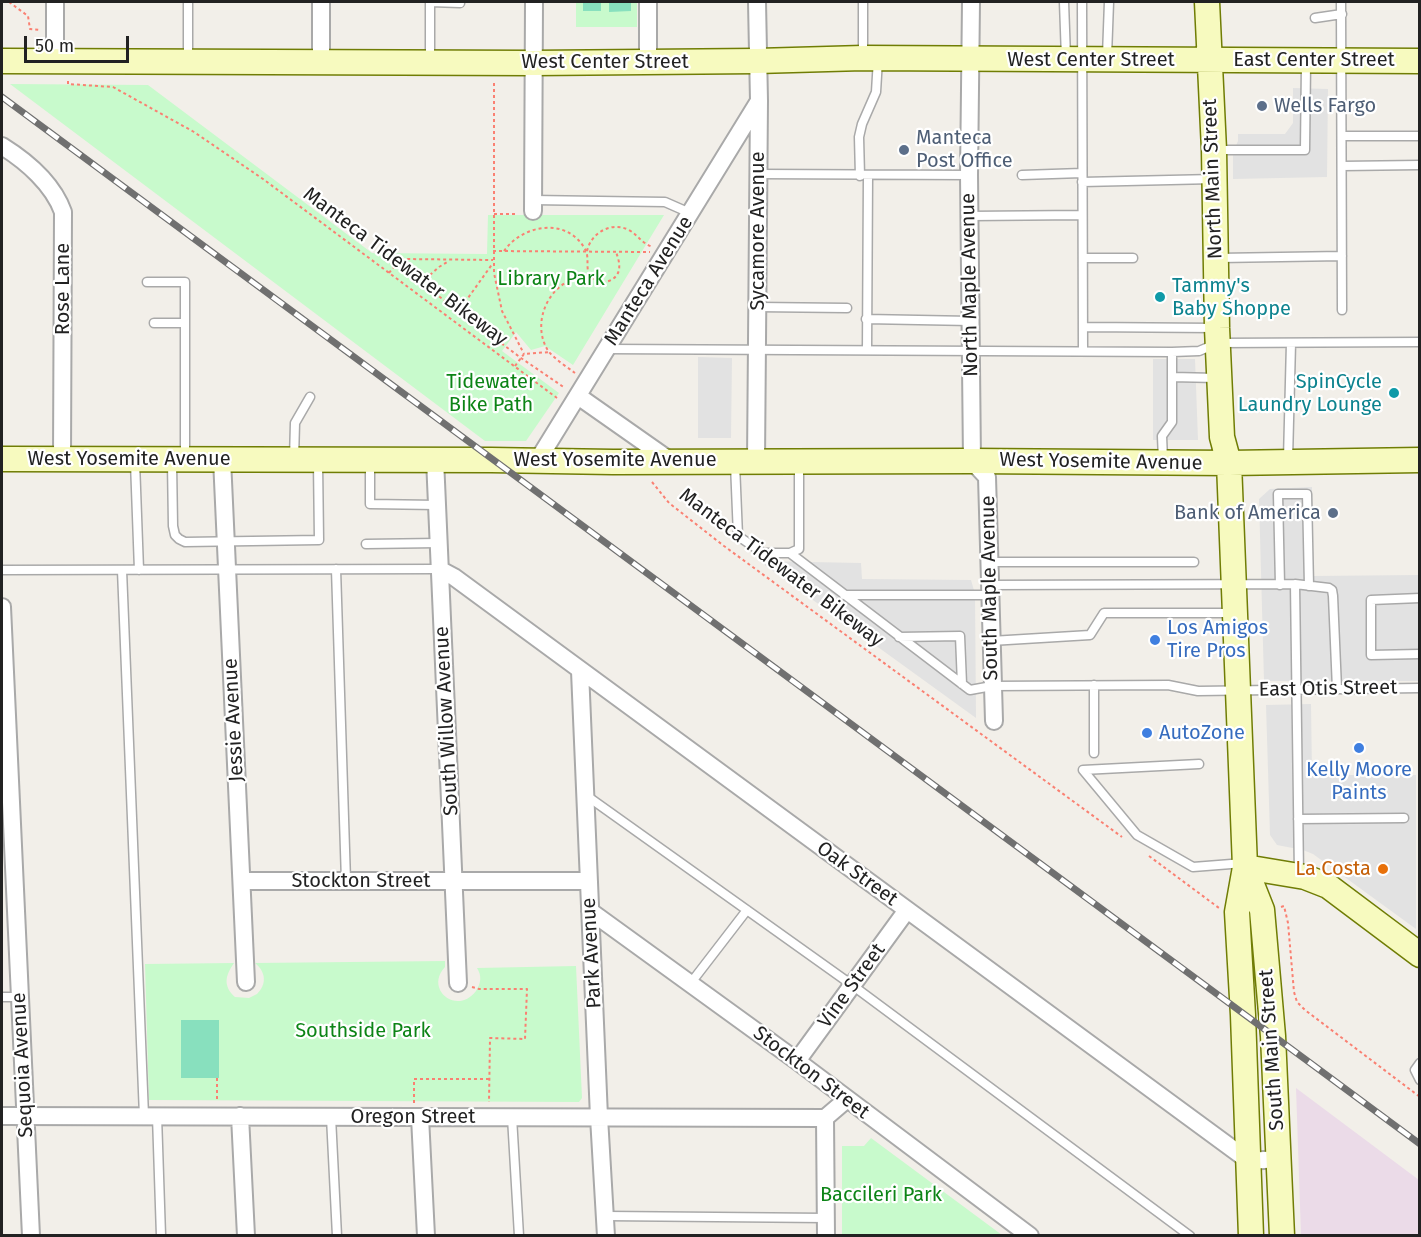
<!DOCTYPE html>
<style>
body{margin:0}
#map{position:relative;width:1421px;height:1237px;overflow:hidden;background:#f2efe9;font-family:"Fira Sans",sans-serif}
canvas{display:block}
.frame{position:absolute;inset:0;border:3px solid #222;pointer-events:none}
.scale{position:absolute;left:24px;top:36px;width:105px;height:27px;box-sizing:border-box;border:3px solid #222;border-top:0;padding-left:8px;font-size:18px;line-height:21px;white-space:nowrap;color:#222;-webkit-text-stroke:4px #fff;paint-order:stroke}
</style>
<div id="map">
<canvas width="1421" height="1237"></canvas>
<div class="frame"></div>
<div class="scale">50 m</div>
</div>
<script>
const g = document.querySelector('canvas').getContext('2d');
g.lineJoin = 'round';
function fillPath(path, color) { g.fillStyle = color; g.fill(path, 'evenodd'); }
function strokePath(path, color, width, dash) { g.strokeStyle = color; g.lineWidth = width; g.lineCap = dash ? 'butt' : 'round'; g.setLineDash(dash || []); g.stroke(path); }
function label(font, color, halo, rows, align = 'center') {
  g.font = font + ' "Fira Sans",sans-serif'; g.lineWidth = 4.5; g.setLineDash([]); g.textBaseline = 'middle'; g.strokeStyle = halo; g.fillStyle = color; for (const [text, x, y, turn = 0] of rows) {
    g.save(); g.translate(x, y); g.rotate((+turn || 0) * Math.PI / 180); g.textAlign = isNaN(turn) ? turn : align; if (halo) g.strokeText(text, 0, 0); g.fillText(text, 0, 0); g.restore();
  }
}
fillPath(new Path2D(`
 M1296,1088L1419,1180V1235H1301Z`), '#ebdbe8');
fillPath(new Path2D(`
 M576,2H637V27H576Z
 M10,84L148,85L372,253L487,254L488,215H664L573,365L545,346L531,350L516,332L502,351L559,393L526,441H485Z
 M445,961V967C424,989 457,1016 476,991C481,983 482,976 477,968L576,966L582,1098L579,1102L149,1100L145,964L234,963C225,976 223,986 235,997L249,998L257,994C267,984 266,972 255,963Z
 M871,1138L1002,1235H842V1146H864Z`), '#c8facc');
fillPath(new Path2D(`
 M583,2H601V11H583Z
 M609,2H631V11L609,12Z
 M181,1020H219V1078H181Z`), '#88e0be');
fillPath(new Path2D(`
 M1293,88L1328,89L1327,177L1233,179V152L1238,141V134H1285L1293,123Z
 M698,357L732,358L731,438H698Z
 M1153,359H1195L1198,440H1153Z
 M1312,487L1313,576L1419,575V681H1264L1259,499L1270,489Z
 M759,561L861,563L862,579L971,580L975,594L976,718Z
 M1311,704L1312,775H1416V929L1313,854L1303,850L1277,845L1270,835L1266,705Z`), '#e2e2e2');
const lane = new Path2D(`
 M188,2V60
 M430,2V61
 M430,2L460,3
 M1064,2L1066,58
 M1082,2L1083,351
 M1341,2L1342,310
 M1315,18L1342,14
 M863,55V2
 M1107,56L1109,2
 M1342,136H1420
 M1215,150H1305L1306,64
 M1342,166L1420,165
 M758,174L969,175
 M1022,175L1082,173
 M860,176L859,137L862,124L876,92L878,59
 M1082,182L1214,179
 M533,200L665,202L690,213
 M970,216L1082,215
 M1083,258H1133
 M1219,258L1342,256
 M147,282H185V457
 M757,307L847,308
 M866,319L971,321
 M154,323H185
 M1083,327L1216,328
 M607,349L1172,352L1199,351L1218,343L1420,342
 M867,350L868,176
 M1172,377L1216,378
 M294,459L295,423L310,397
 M1288,459L1291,343
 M1163,460L1162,436L1172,422V352
 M135,462L139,570
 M172,463L173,526L175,535L179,539L185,542L319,540L318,463
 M370,463V504L437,505
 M735,464L738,536L763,553H790L799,549V464
 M366,544L438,543
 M790,553L970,690L992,686L1168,685L1198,691L1420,688
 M989,562H1194
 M336,569L346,881
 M2,570L439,569
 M122,570L144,1116
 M1295,584L1299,875
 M989,585L1295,584L1329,588L1332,590L1333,596L1337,689
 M1280,585L1278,494H1307L1309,586
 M844,595H990
 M1420,598L1371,600V655L1420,654
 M899,637L960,636L962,684
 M991,641L1090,635L1104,613H1234
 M1094,685V753
 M1199,764L1083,770L1137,835L1193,867L1244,863
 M587,796L852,985L1190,1236
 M1298,819L1404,818
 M690,984L747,910
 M2,997H20
 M1420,1063L1415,1070L1420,1080
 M157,1116L161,1236
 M331,1117L337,1236
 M512,1117L519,1236
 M606,1216L826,1218`);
const street = new Path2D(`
 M648,2V61
 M971,2L969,175L972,461L987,477L994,721
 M55,60V2
 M321,62V2
 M2,146C26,161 53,184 63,212L62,459
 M533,211L534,2
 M578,396L672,462
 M222,459L246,982
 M435,459L458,983
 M538,460L759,101
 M756,461L759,101L757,2
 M439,569L454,577L1249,1161L1279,1159
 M2,607L31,1236
 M580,671L599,1117L606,1236
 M242,881H589
 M590,911L797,1061L1030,1236
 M797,1061L907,910
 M2,1116L825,1118
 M240,1116L246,1236
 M420,1117L426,1236
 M826,1236L825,1118L846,1100`);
const secondary = new Path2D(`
 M1207,2L1214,150L1217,328L1222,437L1229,463L1245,867L1237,912L1243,1015L1251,1236
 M2,61L533,63L757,61L863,58L1420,61
 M2,459L491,460L613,462L972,461L1229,463L1420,460
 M1245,867L1262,910L1273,1036L1282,1236
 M1245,867L1305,877L1328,886L1420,955`);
strokePath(lane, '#a9a9a9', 11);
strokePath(street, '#a9a9a9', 20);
strokePath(secondary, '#707d05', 27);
strokePath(new Path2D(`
 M9,2L28,16L30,29L40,30
 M68,81V84L113,87L194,132L263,179L557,398
 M494,83V273L502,311L524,354
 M494,214H518
 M493,251L650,252
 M504,251C523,224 567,217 585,249C590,258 585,268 590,276C598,286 616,283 619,270C620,264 618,257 616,252
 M587,251C591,233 611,221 629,230C639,236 641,243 653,247
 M396,264L521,358L565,388
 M389,273L396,264L404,259L493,260
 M421,283L439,267L449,261
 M458,312L493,263
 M515,366L524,354L550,352
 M575,373C567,367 556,360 549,352C533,329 543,295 567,282C574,279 583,277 590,275
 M652,482L669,503L724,546L1122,837
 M1149,856L1219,908
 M1281,907L1284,906L1288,923L1294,992L1297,1002L1305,1010L1420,1097
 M472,987L479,989H527L525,1039L490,1038L489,1102
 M217,1078V1102
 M414,1103V1079H490`), '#fa8072', 2, [3, 3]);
strokePath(lane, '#fff', 8);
strokePath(street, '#fff', 16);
strokePath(secondary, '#f7fabf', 24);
const rail = new Path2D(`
 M2,97L1420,1144`);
strokePath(rail, '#707070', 7);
strokePath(rail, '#fff', 4.5, [14]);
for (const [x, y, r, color] of [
 [1262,106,6,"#5c6f8a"],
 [904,150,6,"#5c6f8a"],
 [1160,297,6,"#0f9aa8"],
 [1394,393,6,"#0f9aa8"],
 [1333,513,6,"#5c6f8a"],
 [1155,640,6,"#3f7fe0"],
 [1147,733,6,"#3f7fe0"],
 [1359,748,6,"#3f7fe0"],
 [1383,869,6,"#e8710a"]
]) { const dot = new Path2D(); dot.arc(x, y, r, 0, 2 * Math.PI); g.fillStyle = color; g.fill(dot); strokePath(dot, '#fff', 2); }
label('20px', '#222', '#fff', [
 ["West Center Street",1091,60],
 ["East Center Street",1314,60],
 ["West Center Street",605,62],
 ["North Main Street",1213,179,-92],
 ["Sycamore Avenue",758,231,-90],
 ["Manteca Tidewater Bikeway",405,267,37],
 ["Manteca Avenue",649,281,-58],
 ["North Maple Avenue",970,285,-91],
 ["Rose Lane",63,289,-90],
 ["West Yosemite Avenue",129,459],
 ["West Yosemite Avenue",615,460],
 ["West Yosemite Avenue",1101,462,1],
 ["Manteca Tidewater Bikeway",781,568,37],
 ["South Maple Avenue",990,588,-91],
 ["East Otis Street",1328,689,-1],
 ["Jessie Avenue",234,720,-93],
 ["South Willow Avenue",447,721,-93],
 ["Oak Street",857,874,36],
 ["Stockton Street",361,881],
 ["Park Avenue",592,953,-93],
 ["Vine Street",852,986,-54],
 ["South Main Street",1272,1050,-94],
 ["Sequoia Avenue",23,1065,-93],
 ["Stockton Street",811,1073,37],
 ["Oregon Street",413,1117]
]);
label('20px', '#4e5e75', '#fff', [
 ["Wells Fargo",1274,106],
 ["Manteca",916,138],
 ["Post Office",916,161],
 ["Bank of America",1321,513,"right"]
], 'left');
label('20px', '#0c8416', '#fff', [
 ["Library Park",551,279],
 ["Tidewater",491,382],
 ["Bike Path",491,405],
 ["Southside Park",363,1031],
 ["Baccileri Park",881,1195]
]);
label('20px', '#0d838f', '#fff', [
 ["Tammy's",1172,286],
 ["Baby Shoppe",1172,309],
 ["SpinCycle",1382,382,"right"],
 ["Laundry Lounge",1382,405,"right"]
], 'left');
label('20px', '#366cbe', '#fff', [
 ["Los Amigos",1167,628],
 ["Tire Pros",1167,651],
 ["AutoZone",1159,733],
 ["Kelly Moore",1359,770,"center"],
 ["Paints",1359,793,"center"]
], 'left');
label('20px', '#c56008', '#fff', [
 ["La Costa",1371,869]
], 'right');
</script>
